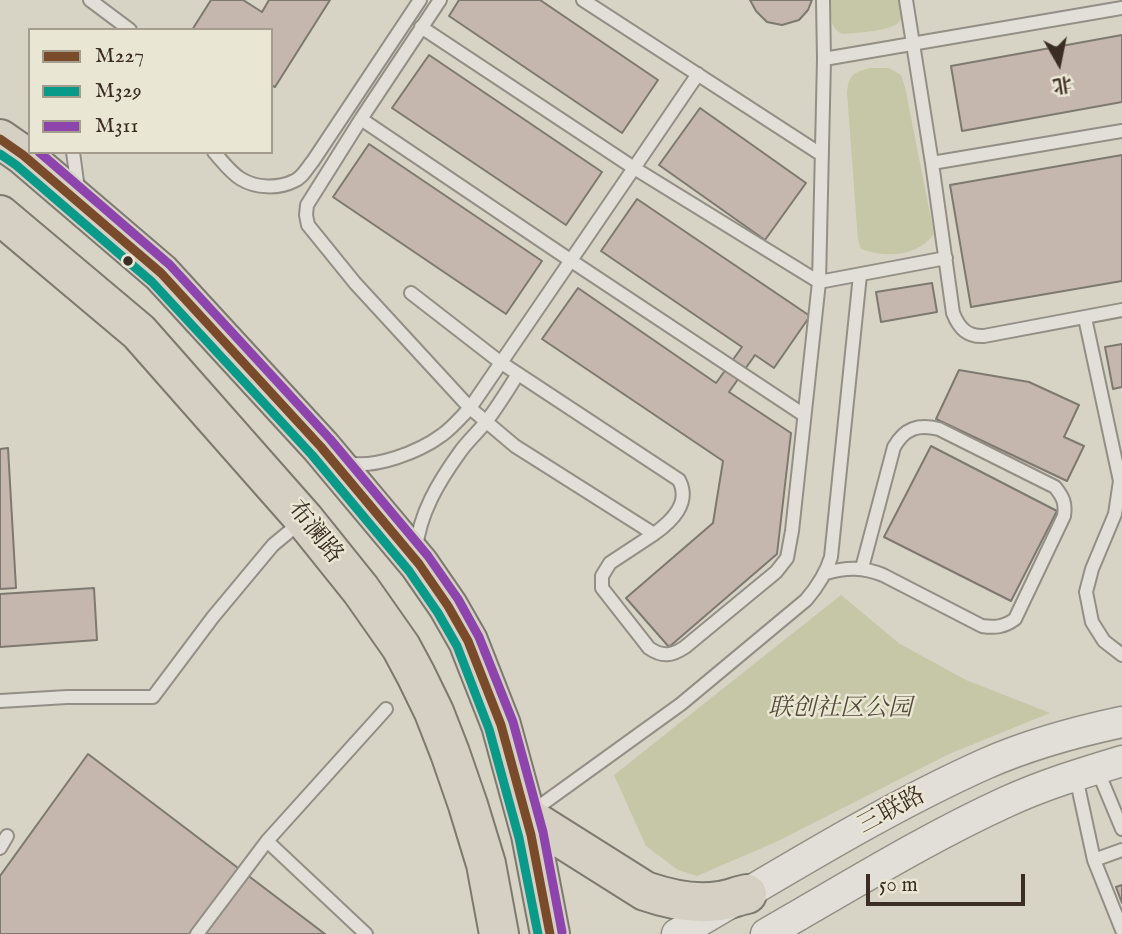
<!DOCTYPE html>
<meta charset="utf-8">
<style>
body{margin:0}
#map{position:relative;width:1122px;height:934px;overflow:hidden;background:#d7d4c5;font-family:"IM FELL English","Noto Serif SC",serif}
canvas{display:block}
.legend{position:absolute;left:28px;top:28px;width:245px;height:126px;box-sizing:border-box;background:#eae6d4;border:2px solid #a49c8d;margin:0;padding:9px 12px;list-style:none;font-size:21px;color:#3b2d23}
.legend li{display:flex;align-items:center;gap:14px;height:35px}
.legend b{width:35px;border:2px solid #a49c8d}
.north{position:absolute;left:1024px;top:28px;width:70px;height:70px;-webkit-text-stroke:5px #eae6d4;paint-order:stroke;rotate:171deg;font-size:19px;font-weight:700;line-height:28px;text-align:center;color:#3b2d23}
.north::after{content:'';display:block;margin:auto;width:24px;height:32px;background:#3b2d23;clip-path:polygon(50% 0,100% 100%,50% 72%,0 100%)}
.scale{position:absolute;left:866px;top:874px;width:159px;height:32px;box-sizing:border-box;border:4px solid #3b2d23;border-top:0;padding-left:9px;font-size:21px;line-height:24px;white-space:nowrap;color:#3b2d23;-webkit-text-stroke:5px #eae6d4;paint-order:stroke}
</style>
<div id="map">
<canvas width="1122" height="934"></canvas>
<ul class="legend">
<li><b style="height:9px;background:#7a4b2a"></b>M227</li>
<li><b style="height:9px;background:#0a9a8a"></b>M329</li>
<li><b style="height:9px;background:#8e44ad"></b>M311</li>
</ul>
<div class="north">北</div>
<div class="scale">50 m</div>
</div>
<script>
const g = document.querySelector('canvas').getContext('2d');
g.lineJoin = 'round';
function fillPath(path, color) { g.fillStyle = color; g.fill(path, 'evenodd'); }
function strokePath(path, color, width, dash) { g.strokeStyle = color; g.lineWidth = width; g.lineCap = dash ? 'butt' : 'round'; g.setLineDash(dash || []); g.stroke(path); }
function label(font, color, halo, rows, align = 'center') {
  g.font = font + ' "IM FELL English","Noto Serif SC",serif'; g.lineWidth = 5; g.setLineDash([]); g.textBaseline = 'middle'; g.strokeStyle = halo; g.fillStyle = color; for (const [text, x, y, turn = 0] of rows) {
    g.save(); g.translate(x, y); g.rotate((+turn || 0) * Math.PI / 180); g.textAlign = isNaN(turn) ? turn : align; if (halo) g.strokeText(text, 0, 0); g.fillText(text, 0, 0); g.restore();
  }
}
fillPath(new Path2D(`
 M831,0H902C903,7 905,16 899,22C892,31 855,33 843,34C828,29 832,14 831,0Z
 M870,68H889L901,75L905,87L934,234C917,257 886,258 861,249L858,240L847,93C849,74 853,73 870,68Z
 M841,595L900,644L966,680L1050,713L949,754L776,842L697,876L678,870L646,846L614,775Z`), '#c6c7a6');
const building = new Path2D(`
 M211,0H243L262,12L269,0H330L275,87L271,85V30H192Z
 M459,0H540L658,80L622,133L449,16Z
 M750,0H812L808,10L799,20L782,25L767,22L756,11Z
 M1122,35V102L962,131L951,66Z
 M429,55L602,172L566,225L392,108Z
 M700,108L806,183L765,240L659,165Z
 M369,144L542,261L506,314L333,197Z
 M1122,155V281L971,307L950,185Z
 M637,199L810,316L774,368L755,355L729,392L791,433L777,554L669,647L626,598L713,523L723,461L542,339L578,288L716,383L742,347L601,251Z
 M932,283L937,312L881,322L876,292Z
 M1122,344V387L1113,389L1105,347Z
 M959,370L1029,382L1079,405L1064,437L1084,446L1067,481L936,419Z
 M931,446L1057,511L1011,601L884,537Z
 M8,448L16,588L0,589V449Z
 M94,588L97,640L0,647V594Z
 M88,754L325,934H0V876Z
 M1122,885V903L1116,887Z`);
fillPath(building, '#c5b7ad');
strokePath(building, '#7d7970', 2);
const service = new Path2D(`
 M90,0L130,30
 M440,0L361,119L307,205L306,215L308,225L355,283L470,408L515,446L654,534L610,563L602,576V588L649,648C662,657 672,656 685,647L776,572L787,558L792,531L819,282L824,59L823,0
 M583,0L822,155
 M906,0L932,163L953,313C959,328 967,337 984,336L1122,310
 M421,27L634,168L698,74
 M824,59L1122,8
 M361,119L570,260L804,415
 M73,152L78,189
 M214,152C222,161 231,173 241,179C256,188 278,189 294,181C302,178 307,168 313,161L420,0
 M932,163L1122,131
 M411,293L500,362L679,480C691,503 672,521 654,534
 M1085,318L1120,481H1122
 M347,463C375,469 419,452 442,435C452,428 461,417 470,408L634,168L819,282L946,258
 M1120,481L1115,514L1092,569L1086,592L1092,622L1104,641L1122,655
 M416,550C419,514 439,481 460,452C467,442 477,433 485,423C497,408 507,391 518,374
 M826,573C847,567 863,567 883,575L982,626C995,628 1004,627 1015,619L1064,516C1066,503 1063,497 1055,487L939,429C918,424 905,428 894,447L862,568
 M0,701L67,697H153L213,617L273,545L302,521
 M1097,769L1122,829
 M1076,777L1094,860L1122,930
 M530,813L681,704L806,600C818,586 826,574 831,557L860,275
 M267,841L366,934
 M0,848L7,836
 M1094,860L1122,850
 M197,934L267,841L386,709`);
const tertiary = new Path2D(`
 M677,934C778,876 878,812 985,764C1028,745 1075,732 1122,722
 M766,934C845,889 923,840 1006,802C1043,785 1082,773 1122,761`);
const primary = new Path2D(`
 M0,139L23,155L161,273L321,447L419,564L448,606L468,641L501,725L531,835L550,934
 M0,215L139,332L304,519L361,590L401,647L416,675L434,712L450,753L468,805L486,864L499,934
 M526,816L645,891C668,899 693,905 719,901C728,900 737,896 747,894`);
strokePath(service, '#938f86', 16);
strokePath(tertiary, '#938f86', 33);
strokePath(primary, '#7d7970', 42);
strokePath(service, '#e1dfd8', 12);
strokePath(tertiary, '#e1dfd8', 30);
strokePath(primary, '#d5d0c3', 38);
strokePath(new Path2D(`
 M0,139L23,155L161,273L321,447L419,564L448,606L468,641L501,725L531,835L550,934`), '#7a4b2a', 9);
strokePath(new Path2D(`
 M0,154L16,165L152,282L312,455L409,571L438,613L457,646L489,729L519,838L538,934`), '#0a9a8a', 9);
strokePath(new Path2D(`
 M39,152L170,265L330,439L428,556L458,599L479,637L513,722L543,832L562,932`), '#8e44ad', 9);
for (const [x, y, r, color] of [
 [128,261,6,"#3b2d23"]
]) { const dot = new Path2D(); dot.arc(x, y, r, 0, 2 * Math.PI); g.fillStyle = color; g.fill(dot); strokePath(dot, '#eae6d4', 2.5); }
label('24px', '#3b2d23', '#eae6d4', [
 ["布澜路",314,533,51],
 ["三联路",892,812,-28]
]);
label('italic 24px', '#544a38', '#eae6d4', [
 ["联创社区公园",840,710]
]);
</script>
